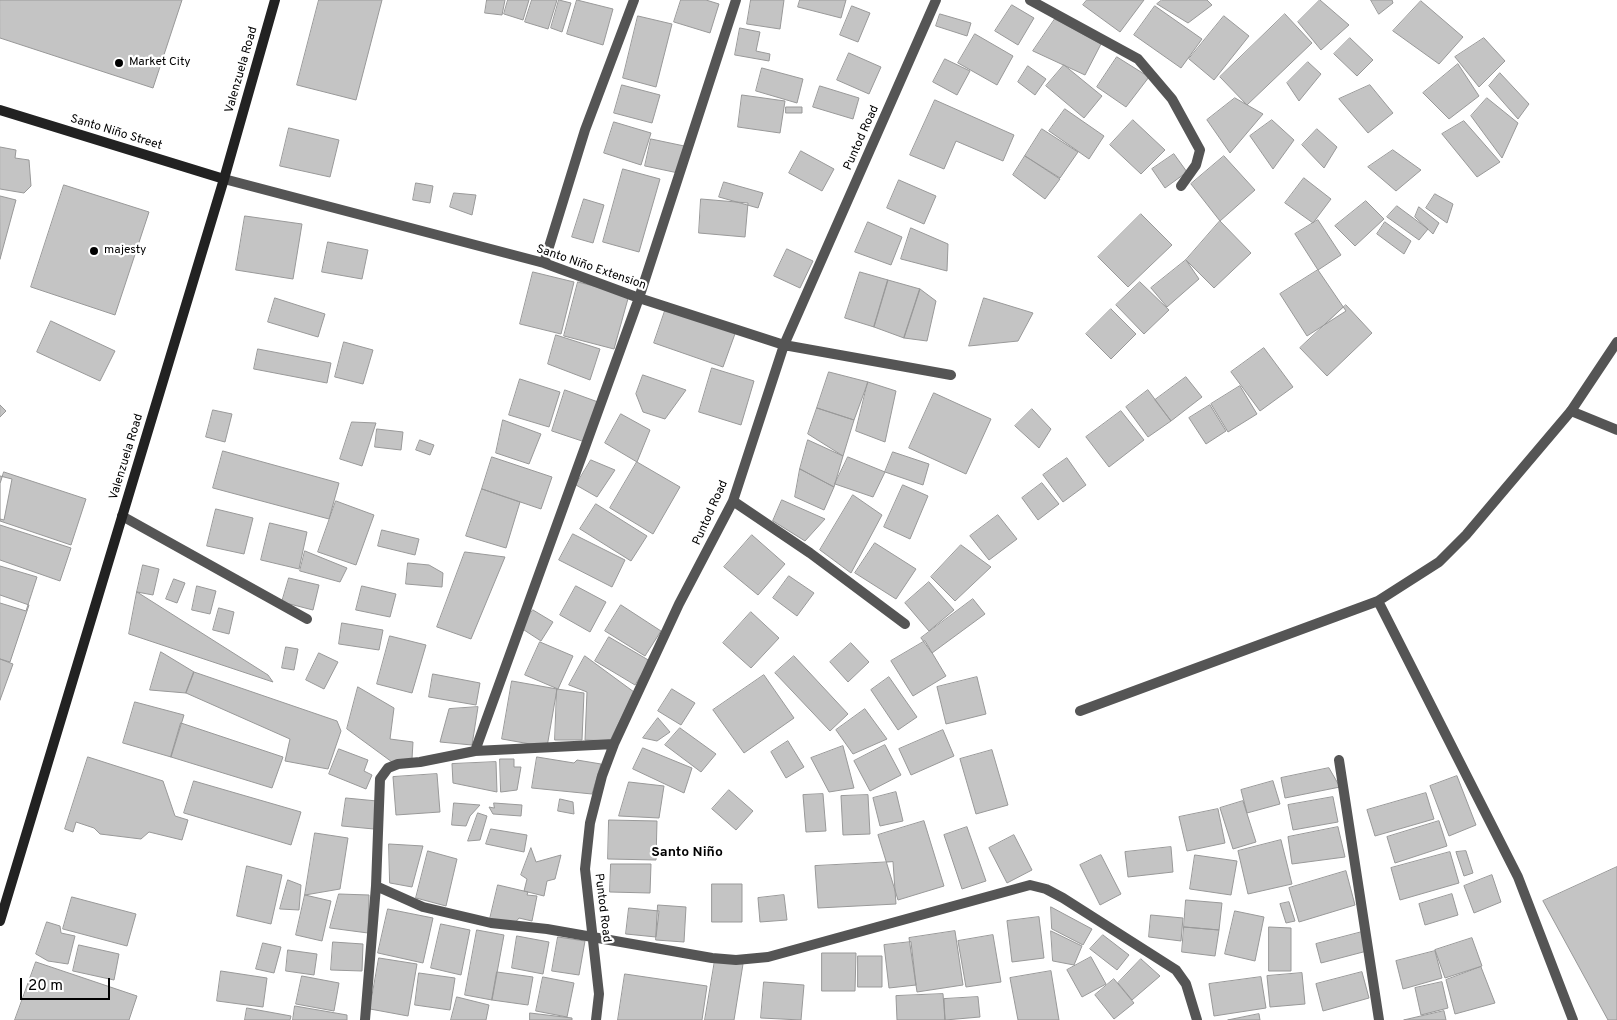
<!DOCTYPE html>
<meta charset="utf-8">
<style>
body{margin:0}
#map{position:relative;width:1617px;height:1020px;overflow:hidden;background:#fff;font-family:Overpass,sans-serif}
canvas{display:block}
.scale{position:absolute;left:20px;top:978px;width:90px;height:22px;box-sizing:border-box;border:2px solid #000;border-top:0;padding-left:6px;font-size:15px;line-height:18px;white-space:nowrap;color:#000;-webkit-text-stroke:4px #fff;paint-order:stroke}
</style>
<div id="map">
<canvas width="1617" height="1020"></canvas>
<div class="scale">20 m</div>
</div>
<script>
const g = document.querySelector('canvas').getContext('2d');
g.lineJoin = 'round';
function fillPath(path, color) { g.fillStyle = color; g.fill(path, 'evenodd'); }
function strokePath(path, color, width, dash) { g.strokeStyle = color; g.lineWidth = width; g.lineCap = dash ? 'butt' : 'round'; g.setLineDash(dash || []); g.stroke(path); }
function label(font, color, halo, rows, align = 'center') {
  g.font = font + ' Overpass,sans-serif'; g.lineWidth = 4.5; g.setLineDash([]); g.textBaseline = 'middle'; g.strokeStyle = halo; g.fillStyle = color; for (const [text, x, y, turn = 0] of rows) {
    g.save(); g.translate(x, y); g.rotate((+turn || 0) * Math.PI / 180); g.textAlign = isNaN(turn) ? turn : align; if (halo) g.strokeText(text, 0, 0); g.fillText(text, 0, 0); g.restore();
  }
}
const building = new Path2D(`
 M0,0H182L153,88L0,38Z
 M319,0H382L356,100L297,85Z
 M487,0H505L502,15L485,13Z
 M508,0H529L523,20L504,14Z
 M532,0H557L548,29L525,22Z
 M559,0L571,3L562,32L551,28Z
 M577,0L613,9L603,45L567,34Z
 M681,0H706L719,4L710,33L674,22Z
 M751,0H784L780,29L747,24Z
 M800,0H846L841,18L798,7Z
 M1087,0H1144L1120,32L1083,5Z
 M1162,0H1207L1212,5L1188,23L1157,4Z
 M1320,0L1349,25L1321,50L1298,22Z
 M1371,0H1392L1393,3L1379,14Z
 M1421,1L1463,37L1439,64L1393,31Z
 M1012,5L1034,18L1018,45L995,31Z
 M852,6L870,13L858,42L840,35Z
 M1155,6L1202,39L1181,68L1134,35Z
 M940,14L971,23L967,36L936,26Z
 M1285,14L1312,43L1247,105L1220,77Z
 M638,16L672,24L656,87L623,78Z
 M1224,16L1249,36L1214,80L1189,59Z
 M1055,19L1101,44L1085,75L1033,51Z
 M740,28L760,32L756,51L770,54L769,61L735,55Z
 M975,34L1013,56L997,85L958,63Z
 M1350,38L1373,60L1357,76L1334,54Z
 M1484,38L1505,61L1479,87L1455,57Z
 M849,53L881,67L869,94L837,80Z
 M1117,57L1149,77L1126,107L1097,87Z
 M945,59L970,71L957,95L933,82Z
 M1308,62L1321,74L1299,101L1287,83Z
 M1458,64L1479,96L1449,119L1423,93Z
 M1064,65L1102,96L1084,118L1046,86Z
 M1028,66L1046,79L1035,95L1018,82Z
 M762,68L803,79L797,103L756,91Z
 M1500,73L1529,104L1518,119L1489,86Z
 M622,85L660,95L652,123L614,113Z
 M1370,85L1393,113L1368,133L1339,99Z
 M820,86L859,98L853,119L813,107Z
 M742,95L785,101L780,133L738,127Z
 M1235,98L1263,114L1230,153L1207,120Z
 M1487,98L1518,123L1502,158L1471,116Z
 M935,100L1014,135L1003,161L956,141L944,169L910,155Z
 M786,107H802V113H786Z
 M1065,109L1104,136L1089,159L1049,131Z
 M1133,120L1165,150L1141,174L1110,145Z
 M1272,120L1294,140L1273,169L1250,136Z
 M1464,121L1500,162L1477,177L1442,134Z
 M614,122L651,133L641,165L604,153Z
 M289,128L339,140L330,177L280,166Z
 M1042,129L1078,152L1060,178L1025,156Z
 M1317,129L1337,147L1324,168L1302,145Z
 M651,139L689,147L683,174L645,166Z
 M0,147L16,150L15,158L29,160L31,186L24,193L0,189Z
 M1393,150L1421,170L1396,191L1368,167Z
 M801,151L834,169L822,191L789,173Z
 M1174,154L1187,172L1165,188L1152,169Z
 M1025,156L1060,179L1045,199L1013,175Z
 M1224,156L1255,190L1220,221L1191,184Z
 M623,169L660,179L639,252L603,242Z
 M1304,178L1331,199L1313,223L1285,203Z
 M899,180L936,196L924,224L887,208Z
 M724,182L763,193L758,208L719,197Z
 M416,183L433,186L430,203L413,200Z
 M64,185L149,212L115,315L31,287Z
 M454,193L476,195L472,215L450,207Z
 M1435,194L1453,204L1447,223L1426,208Z
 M0,196L16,200L0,259Z
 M584,199L604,205L593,243L572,237Z
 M701,199L748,203L745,237L699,233Z
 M1366,201L1384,219L1355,246L1335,226Z
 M1397,206L1428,229L1419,240L1387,217Z
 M1419,207L1439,223L1433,234L1415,217Z
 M1141,214L1172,245L1128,287L1098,257Z
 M245,216L302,224L293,279L236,270Z
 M1318,220L1341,255L1318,270L1295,234Z
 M1220,221L1251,253L1214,288L1186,260Z
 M868,222L902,237L891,265L855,252Z
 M1385,222L1411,241L1404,254L1377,234Z
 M911,228L948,244L947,271L901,259Z
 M328,242L368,250L362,279L322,272Z
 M787,249L813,261L800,288L774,276Z
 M1186,260L1199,279L1167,307L1151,288Z
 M1318,270L1346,311L1307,336L1280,294Z
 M533,272L574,282L561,334L520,324Z
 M860,272L888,280L874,327L845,318Z
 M888,280L920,289L904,338L874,327Z
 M578,282L629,295L614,349L564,336Z
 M1140,282L1169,310L1144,334L1116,305Z
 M920,289L936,301L927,341L904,338Z
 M275,298L325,314L318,337L268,322Z
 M984,298L1033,313L1018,341L969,346Z
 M1346,305L1372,333L1327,376L1300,348Z
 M666,308L736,331L723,367L654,343Z
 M1111,309L1136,334L1111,359L1086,334Z
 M51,321L115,351L100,381L37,352Z
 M556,335L600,349L590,380L548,364Z
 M344,342L373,350L363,384L335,377Z
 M1264,348L1293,387L1260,411L1231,372Z
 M258,349L331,363L327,383L254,369Z
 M712,368L754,381L741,425L699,412Z
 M829,372L868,382L854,420L817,408Z
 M643,375L686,390L665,419L643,412L636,394Z
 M1186,377L1202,397L1171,421L1155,400Z
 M520,379L560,392L549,427L509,415Z
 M868,382L896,391L885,442L856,431Z
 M1240,386L1257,414L1228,432L1211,404Z
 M565,390L598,402L585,442L552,431Z
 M1148,390L1171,421L1148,437L1126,407Z
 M934,393L991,419L966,474L909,448Z
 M0,405L6,411L0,417Z
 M1210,405L1226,431L1206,444L1189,418Z
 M817,408L854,420L843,456L808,434Z
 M1032,409L1051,429L1039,448L1015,426Z
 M213,410L232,414L225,442L206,437Z
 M1121,411L1144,440L1109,467L1086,437Z
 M621,414L650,430L637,462L605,443Z
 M503,420L541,434L529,464L496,453Z
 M352,422L376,423L362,466L340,459Z
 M377,429L403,432L401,450L375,447Z
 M420,440L434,445L430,455L416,450Z
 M808,440L843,456L834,487L800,469Z
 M223,451L339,483L329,519L213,488Z
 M893,452L929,464L923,485L885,472Z
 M492,457L552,477L541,509L482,489Z
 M848,457L885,472L873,497L835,484Z
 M1067,458L1086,485L1063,502L1043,475Z
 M591,460L615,470L597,497L576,485Z
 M637,462L680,487L653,534L610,508Z
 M800,469L834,487L824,510L795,497Z
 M4,472L86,499L71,545L0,521V484Z
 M0,476L12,479L4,520L0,519Z
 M1042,483L1059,504L1038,520L1022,498Z
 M903,485L928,496L910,539L884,527Z
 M482,489L520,502L506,548L466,536Z
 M853,495L882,515L851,573L820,550Z
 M782,500L825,519L805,541L773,521Z
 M336,501L374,515L356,565L318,552Z
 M596,504L647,536L631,561L580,529Z
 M216,509L253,518L244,554L207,546Z
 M998,515L1017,539L989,560L970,536Z
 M270,523L307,532L299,569L261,560Z
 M0,525L71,548L60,581L0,560Z
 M382,530L419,539L415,555L378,546Z
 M573,534L625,560L612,587L559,560Z
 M752,535L785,564L758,595L724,567Z
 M875,543L916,569L896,599L855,573Z
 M961,545L991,567L955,601L931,577Z
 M305,551L347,568L340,582L300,571Z
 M465,552L505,557L471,639L437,627Z
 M408,563L429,565L443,573L442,587L406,584Z
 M143,565L159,569L153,595L137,592Z
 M0,566L37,577L26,611L0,603Z
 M789,576L814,593L797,616L773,598Z
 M289,578L319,585L313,610L282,602Z
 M174,579L185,583L177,603L166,599Z
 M929,582L954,610L929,631L905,603Z
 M197,586L216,591L210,614L192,610Z
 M362,586L396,594L390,617L356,610Z
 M576,586L606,602L590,632L560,615Z
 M137,592L268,675L273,682L129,634Z
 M0,595L29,605L10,662L0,659Z
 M973,599L985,614L932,653L921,638Z
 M621,605L661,631L645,656L605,631Z
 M219,608L234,612L229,634L213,630Z
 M533,610L553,622L541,641L521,628Z
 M751,612L779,638L751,668L723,643Z
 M342,623L383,630L379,650L339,644Z
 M390,636L426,645L412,693L377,684Z
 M609,637L650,661L635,685L595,661Z
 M925,641L946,676L913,696L891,661Z
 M540,642L573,656L558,689L525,675Z
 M851,643L869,662L848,682L830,662Z
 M286,647L298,649L294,670L282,668Z
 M161,652L194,672L186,693L150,690Z
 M319,653L338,662L324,689L306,680Z
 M585,656L634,692L610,741L585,740L587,692L569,685Z
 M794,656L848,714L830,731L775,673Z
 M0,659L13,664L0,700Z
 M194,672L337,721L341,731L328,769L285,761L290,739L186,693Z
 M433,674L480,683L476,705L429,697Z
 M764,675L794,718L744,753L713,710Z
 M889,677L917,717L898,730L871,690Z
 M977,677L986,714L946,724L937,687Z
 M512,681L557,689L547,747L502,739Z
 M358,687L394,708L390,739L413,742L412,759L392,762L347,729Z
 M557,689L584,693L582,740H555Z
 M672,689L695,703L681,725L658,711Z
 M135,702L184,715L171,757L123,743Z
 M478,707L472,745L440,742L449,709Z
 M865,709L887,739L853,754L836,730Z
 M658,718L670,732L657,741L643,738Z
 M181,723L283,757L272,788L171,757Z
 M680,728L716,754L701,772L665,745Z
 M943,730L954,756L911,775L899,749Z
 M788,741L804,767L786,778L771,752Z
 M885,745L901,775L870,791L854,761Z
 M843,746L854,788L829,792L811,758Z
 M643,748L692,768L684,793L633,769Z
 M339,749L368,760L364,771L372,775L366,789L329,774Z
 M992,750L1008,805L976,814L960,759Z
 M88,757L163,781L175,816L188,820L182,840L149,832L141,839L100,834L94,828L76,822L73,832L65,829Z
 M537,757L574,763L577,760L601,764L592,794L532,788Z
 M500,759H514V767H521L517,790L501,792Z
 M496,762L497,792L453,783L452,764Z
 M1329,768L1340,787L1285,798L1281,778Z
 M437,774L440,812L396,815L393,777Z
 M1457,776L1476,825L1449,836L1430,786Z
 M194,781L301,812L291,845L184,813Z
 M1273,781L1280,804L1247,813L1241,790Z
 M629,782L664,786L659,818L619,816Z
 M729,790L753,811L736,830L712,809Z
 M896,792L903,821L880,826L873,798Z
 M1426,793L1434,819L1375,836L1367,810Z
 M823,794L826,831L806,832L803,795Z
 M868,795L870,834L843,835L841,796Z
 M1333,797L1338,822L1293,830L1288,805Z
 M346,798L377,801L374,829L342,826Z
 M560,799L573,802L574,814L558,811Z
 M1243,801L1256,842L1233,849L1220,808Z
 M454,803L480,805L470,816L466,826L452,825Z
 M494,803L522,805L521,816L493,814L489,807L494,808Z
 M1218,809L1225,843L1187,851L1179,817Z
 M478,813L487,816L480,840L468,841Z
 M609,820L657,821L656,860L608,859Z
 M924,821L944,886L898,900L878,835Z
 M1439,821L1447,846L1395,863L1387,837Z
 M967,827L986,881L962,889L944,835Z
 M1338,827L1345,857L1292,864L1288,837Z
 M491,829L527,835L524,852L486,844Z
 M315,833L348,838L340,889L305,895Z
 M1014,835L1032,870L1007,883L989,848Z
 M1281,840L1292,884L1248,894L1238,851Z
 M389,844L423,846L412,887L390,883Z
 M1171,847L1173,872L1128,877L1125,852Z
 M531,848L536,862L561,855L555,879L547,881L544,896L524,891L527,879L521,875Z
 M428,851L457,859L446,906L416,898Z
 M1466,851L1473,873L1464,876L1456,852Z
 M1450,852L1459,883L1400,900L1391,868Z
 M1101,855L1121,894L1100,905L1080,865Z
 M1195,855L1237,861L1231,895L1190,889Z
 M893,862L896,904L818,908L815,866Z
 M611,864H651L650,893L610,892Z
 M247,866L282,875L271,924L237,916Z
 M1617,867V1020H1608L1543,901Z
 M1346,871L1355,905L1299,922L1289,888Z
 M1492,875L1501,902L1474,913L1464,886Z
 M288,880L301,885L299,910L280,909Z
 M712,884H742V922H712Z
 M498,885L528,892L527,895L537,896L532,921L519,918L514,924L490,919Z
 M339,894L369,895L368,933L330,928Z
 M1452,894L1458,915L1425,925L1419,904Z
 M305,895L331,901L322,941L296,935Z
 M784,895L787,920L760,922L758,898Z
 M72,897L136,914L127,946L63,929Z
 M1186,900L1222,903L1219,930L1184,927Z
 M1289,902L1295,921L1286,923L1280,904Z
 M658,905L686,907L684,942L656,940Z
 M1051,907L1092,929L1083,945L1052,929Z
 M629,908L659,911L656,937L626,934Z
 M388,909L433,918L423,963L378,953Z
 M1235,911L1264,917L1255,961L1225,954Z
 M1151,915L1183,918L1181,941L1149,937Z
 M1039,917L1044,958L1012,962L1007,921Z
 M47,922L60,926L61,933L75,936L68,964L48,961L36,954Z
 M441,924L470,930L461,975L431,968Z
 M1184,927L1219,930L1215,956L1182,952Z
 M1269,927L1291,928V971H1269Z
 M477,930L504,935L492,1000L465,995Z
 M955,931L963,985L917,992L909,938Z
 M1051,931L1082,946L1074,965L1053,961Z
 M1362,932L1367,951L1321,963L1316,944Z
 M993,935L1001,982L966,987L958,941Z
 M1103,935L1129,955L1117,970L1090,949Z
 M517,936L549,942L543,974L512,968Z
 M558,937L585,941L579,975L552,971Z
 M1472,938L1482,966L1445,978L1435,950Z
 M333,942L363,944L362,971L331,970Z
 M911,942L916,985L889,988L884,945Z
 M263,943L281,947L274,973L256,969Z
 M79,945L119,954L114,980L73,971Z
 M288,950L317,954L314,975L286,971Z
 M1435,951L1442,978L1403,989L1396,961Z
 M822,953H856L855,991H822Z
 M858,956H882V987H858Z
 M1091,957L1106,984L1082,997L1067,970Z
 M379,958L417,964L408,1016L370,1009Z
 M1141,959L1160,976L1132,1000L1118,983Z
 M715,960L743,964L734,1020H705Z
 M36,962L137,996L129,1020H15Z
 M1481,967L1495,1003L1455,1014L1446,980Z
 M221,971L267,978L263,1007L217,1001Z
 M1051,971L1059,1020H1018L1010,978Z
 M497,972L533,977L528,1005L492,1000Z
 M1362,972L1369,998L1323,1011L1316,984Z
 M419,973L455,978L450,1010L415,1005Z
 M1302,973L1305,1004L1270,1007L1267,976Z
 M625,974L707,986L702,1020H618Z
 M302,976L339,983L334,1011L296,1004Z
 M543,977L574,983L567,1017L536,1011Z
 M1261,977L1266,1008L1214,1016L1209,984Z
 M1114,979L1134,1003L1114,1019L1095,995Z
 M764,982L804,985L801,1020L761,1018Z
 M1442,982L1448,1008L1421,1015L1415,988Z
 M943,994L945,1020H897L896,996Z
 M457,997L489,1005L486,1020H451Z
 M978,997L980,1017L945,1020L944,999Z
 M295,1006L347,1015V1020H293Z
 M247,1008L291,1016L290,1020H245Z
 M1444,1011L1446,1020H1404Z
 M530,1013L572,1018V1020H530Z
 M1259,1014L1260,1020H1228Z`);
fillPath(building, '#c4c4c4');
strokePath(building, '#999', 1);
strokePath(new Path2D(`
 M1571,411L1617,430`), '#555', 10);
strokePath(new Path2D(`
 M1030,0L1138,59L1172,99L1200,150L1196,165L1181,186
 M224,179L544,263L639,298L784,345L951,375
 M544,263L585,130L634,0
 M733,501L810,553L905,624
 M122,516L307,619
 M1378,601L1518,877L1573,1020
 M1080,711L1378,601L1439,562L1466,535L1571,411L1617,342
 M475,751L639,298L736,0
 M1339,760L1379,1020
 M376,886L423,907L491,923L547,929L712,958L736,960L768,957L1030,885L1046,889L1063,898L1176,970L1186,984L1197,1020
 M365,1020L376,886L380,779L388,768L398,764L420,762L475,751L614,744
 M596,1020L599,994L585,869L590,823L602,776L614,744L679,604L733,501L784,345L936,0`), '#555', 10);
strokePath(new Path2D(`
 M0,110L224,179
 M0,921L224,179L275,0`), '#222', 10);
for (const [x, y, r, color] of [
 [119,63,5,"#000"],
 [94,251,5,"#000"]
]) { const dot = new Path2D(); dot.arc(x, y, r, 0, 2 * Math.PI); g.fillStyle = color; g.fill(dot); strokePath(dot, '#fff', 2); }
label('12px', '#000', '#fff', [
 ["Market City",129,63],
 ["majesty",104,251]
], 'left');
label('12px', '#000', '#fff', [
 ["Valenzuela Road",242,70,-74],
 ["Santo Niño Street",116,133,17],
 ["Puntod Road",862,138,-66],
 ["Santo Niño Extension",591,268,19],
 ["Valenzuela Road",127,457,-73],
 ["Puntod Road",711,513,-66],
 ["Puntod Road",602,908,83]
]);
label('bold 14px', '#000', '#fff', [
 ["Santo Niño",687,853]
]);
</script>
